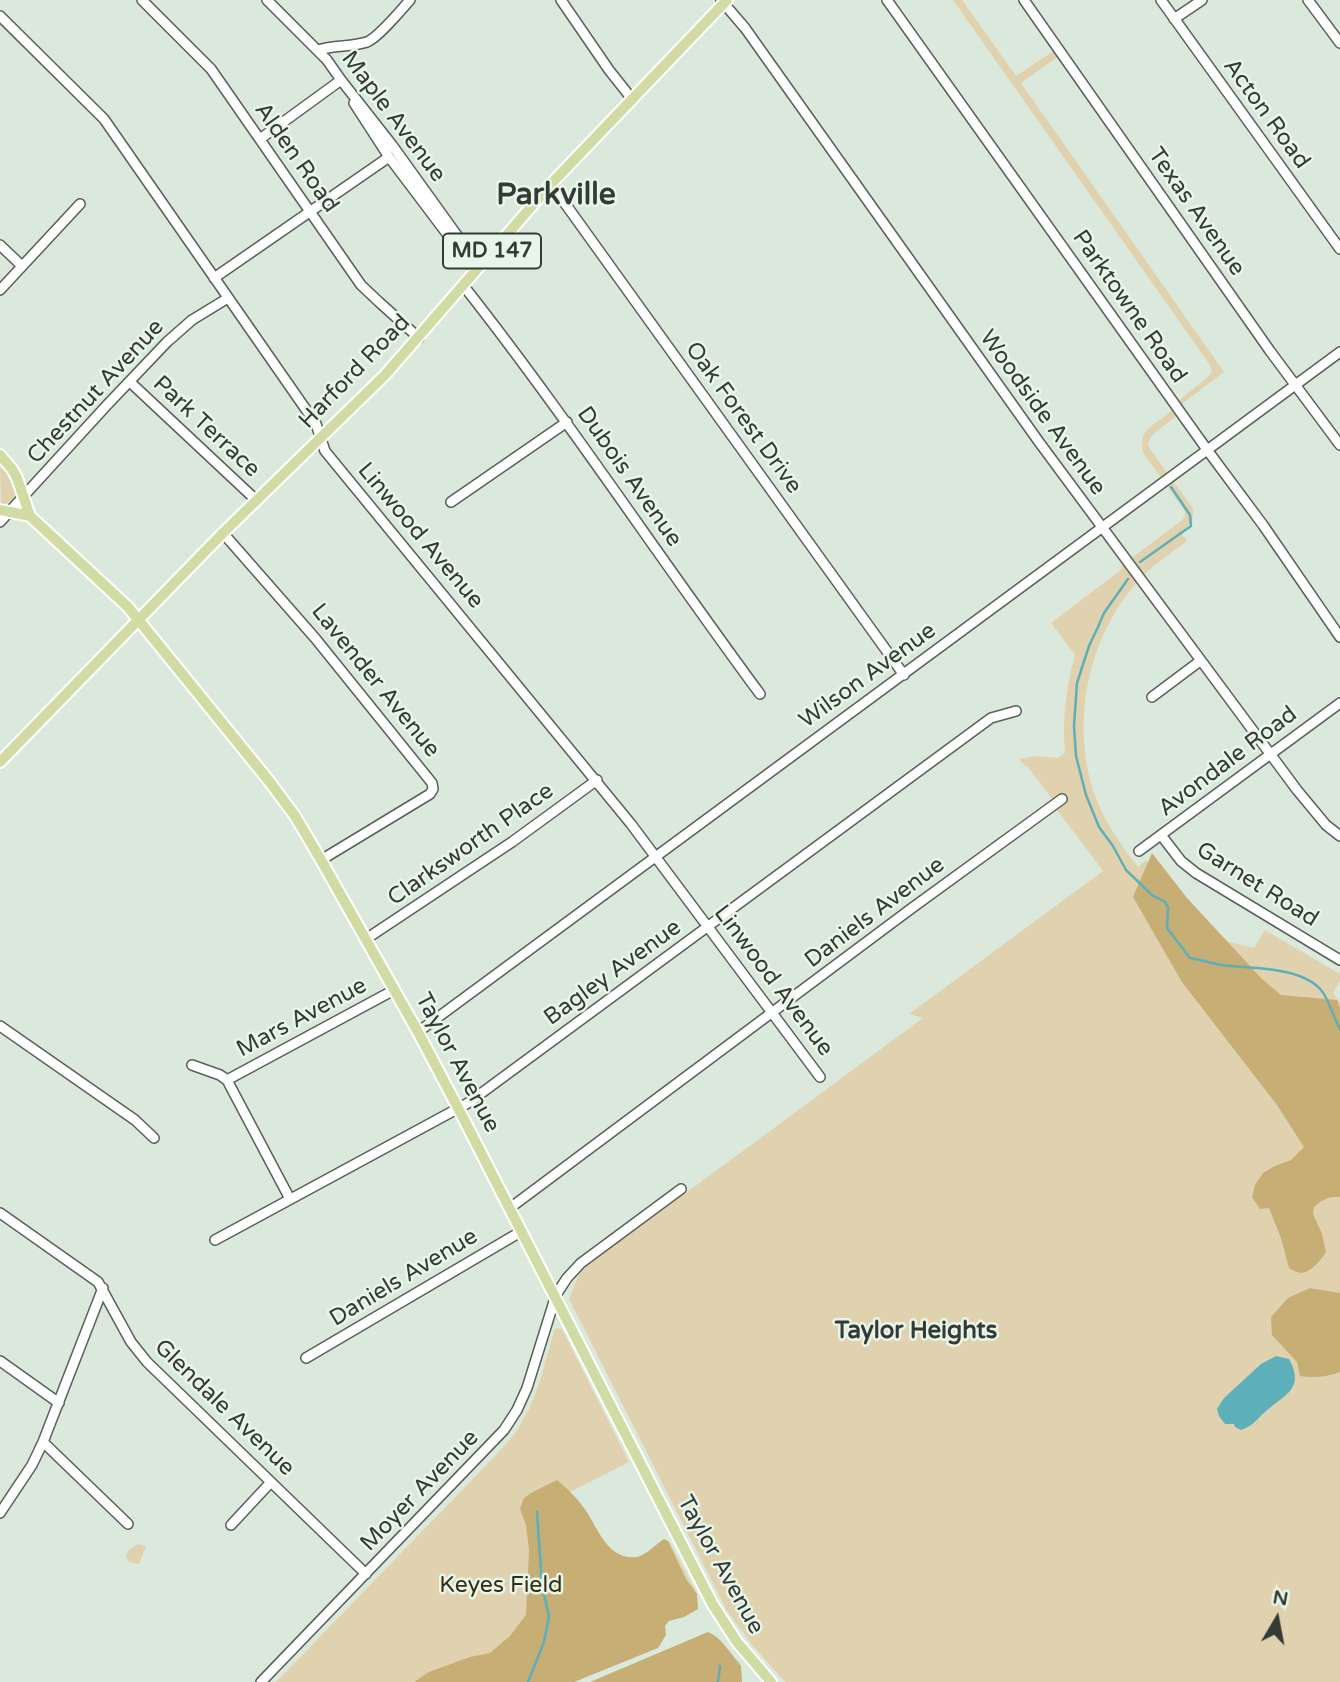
<!DOCTYPE html>
<style>
body{margin:0}
#map{position:relative;width:1340px;height:1682px;overflow:hidden;background:#dbe9dc;font-family:"Varela Round",sans-serif}
canvas{display:block}
.north{position:absolute;left:1242px;top:1584px;width:70px;height:70px;-webkit-text-stroke:5px #e8f6e9;paint-order:stroke;rotate:10deg;font-size:19px;font-weight:700;line-height:28px;text-align:center;color:#343a35}
.north::after{content:'';display:block;margin:auto;width:24px;height:32px;background:#343a35;clip-path:polygon(50% 0,100% 100%,50% 72%,0 100%)}
</style>
<div id="map">
<canvas width="1340" height="1682"></canvas>
<div class="north">N</div>
</div>
<script>
const g = document.querySelector('canvas').getContext('2d');
g.lineJoin = 'round';
function fillPath(path, color) { g.fillStyle = color; g.fill(path, 'evenodd'); }
function strokePath(path, color, width, dash) { g.strokeStyle = color; g.lineWidth = width; g.lineCap = dash ? 'butt' : 'round'; g.setLineDash(dash || []); g.stroke(path); }
function label(font, color, halo, rows, align = 'center') {
  g.font = font + ' "Varela Round",sans-serif'; g.lineWidth = 5; g.setLineDash([]); g.textBaseline = 'middle'; g.strokeStyle = halo; g.fillStyle = color; for (const [text, x, y, turn = 0] of rows) {
    g.save(); g.translate(x, y); g.rotate((+turn || 0) * Math.PI / 180); g.textAlign = isNaN(turn) ? turn : align; if (halo) g.strokeText(text, 0, 0); g.fillText(text, 0, 0); g.restore();
  }
}
fillPath(new Path2D(`
 M953,0H962L1016,76L1055,50L1059,56L1021,83L1224,372L1183,403L1175,417L1152,435L1148,443L1150,449L1192,507C1196,519 1189,525 1181,533L1187,541C1173,552 1157,562 1145,574C1089,630 1070,719 1094,793C1104,821 1120,844 1138,867L1146,860L1197,930L1217,939L1254,948L1265,930L1340,974V981L1333,993L1340,1002V1682H785L753,1646L727,1611L569,1299L579,1274L587,1266L923,1018L909,1014L1103,871L1057,810L1059,808L1027,766L1026,767L1019,759L1036,756L1058,758L1065,753C1062,719 1066,688 1075,655L1051,623L1122,569L1121,566L1181,521L1185,517V511L1144,454C1136,428 1155,426 1171,411C1175,407 1178,402 1182,398C1192,389 1204,382 1212,372L1210,365Z
 M0,461L7,467L17,489C15,498 10,504 1,505Z
 M556,1328L562,1329L629,1462L562,1496L597,1567L628,1564L669,1541L698,1595L644,1628L574,1682H276L497,1454L516,1432L529,1409L539,1384L554,1331Z
 M138,1544L146,1546L139,1564L129,1562L126,1556C127,1550 132,1547 138,1544Z`), '#e0d2ae');
fillPath(new Path2D(`
 M1152,853L1187,898L1262,979L1281,995L1337,1000L1340,1008V1197C1330,1196 1321,1200 1314,1207L1313,1214L1322,1234L1326,1252C1322,1259 1310,1273 1301,1273C1299,1273 1290,1269 1289,1268L1281,1238L1269,1208L1260,1209L1252,1197L1255,1185L1263,1173L1275,1166L1291,1160L1304,1147L1277,1105L1182,982L1133,897Z
 M1310,1288L1340,1293V1372C1327,1377 1314,1378 1300,1376L1297,1362L1272,1335L1271,1317L1288,1298Z
 M557,1480C567,1488 576,1497 584,1508C598,1527 607,1561 637,1557C646,1555 656,1544 664,1539L668,1541L686,1579L697,1594L698,1609L684,1617L669,1621L665,1626L666,1635L658,1648L574,1682H414L429,1672L470,1657L490,1653L510,1636L526,1615L529,1550L526,1525L520,1509L524,1498L531,1493Z
 M708,1632C722,1638 729,1652 739,1663L741,1666L742,1682H590Z`), '#c6ae74');
fillPath(new Path2D(`
 M1276,1356L1289,1359C1306,1390 1283,1395 1264,1413C1254,1422 1254,1425 1241,1430L1235,1427L1234,1424H1225L1219,1416L1217,1409L1224,1398L1261,1364Z`), '#5dafba');
strokePath(new Path2D(`
 M1140,562L1191,526L1190,515L1171,487
 M1128,579L1104,613L1098,627L1089,646L1077,683L1074,726L1076,756L1086,795L1099,827L1113,846L1126,870L1152,895L1165,902L1168,907L1167,928L1190,958C1201,960 1211,963 1222,965C1251,969 1300,966 1321,990C1329,999 1333,1017 1340,1029
 M528,1682L544,1642L549,1616L542,1586L537,1512
 M718,1682L720,1666`), '#5dafba', 2.5);
const minor = new Path2D(`
 M142,0L211,69L361,285L379,302L419,338
 M267,0L327,60L341,80L392,145L479,266
 M561,0L609,70L632,99
 M721,0L745,28L1039,442L1297,790L1326,825L1340,836
 M887,0L1208,451L1263,525L1340,637
 M1024,0L1270,351L1340,445
 M1161,0L1340,249
 M1308,0L1340,43
 M0,16L104,119L316,424L325,451L631,824L820,1077
 M1174,19L1202,0
 M318,50C334,45 352,47 367,42C379,37 401,10 410,0
 M354,103L389,157L475,271
 M260,139L341,80
 M551,184L904,675
 M0,245L22,266
 M214,278L389,157
 M463,285C567,417 660,559 760,694
 M0,290L80,204
 M130,382L256,500
 M451,502L567,422
 M0,522L107,405L167,342L192,320L228,298
 M223,533L315,638L432,783L433,789L430,794L321,860
 M1152,697L1200,661
 M1161,835L1181,861L1196,873L1340,960
 M1139,851L1340,703
 M366,939L512,842L597,780
 M0,1026L135,1120L154,1138
 M418,1032C724,804 1034,581 1340,352
 M192,1065L220,1075L227,1080L290,1199
 M227,1080L394,990
 M510,1208L912,908L1062,799
 M0,1213L98,1282L131,1342L147,1362L366,1574
 M215,1240L468,1103L991,718L1016,711
 M306,1358L522,1231
 M0,1361L59,1403
 M43,1442L128,1524
 M0,1513L32,1465L43,1442L103,1288
 M231,1525L271,1482
 M261,1682L504,1430L517,1410L527,1388L556,1295L567,1278L581,1263L681,1189`);
const major = new Path2D(`
 M0,455L12,469L17,478L30,516L128,607L269,781L295,816L321,860L418,1032L458,1108L713,1605L737,1642L771,1682
 M0,510L30,516
 M0,762L223,533L385,375L551,184L727,0`);
strokePath(minor, '#566257', 12);
strokePath(major, '#fff', 14);
strokePath(minor, '#fff', 9);
strokePath(major, '#d1dba4', 10);
for (const [x, y, w] of [
 [492,251,98]
]) { const box = new Path2D(); box.roundRect(x - w / 2, y - 17.5, w, 35, 5); g.fillStyle = '#e8f6e9'; g.fill(box); strokePath(box, '#343a35', 2); }
label('bold 21px', '#343a35', null, [
 ["MD 147",492,251]
]);
label('23px', '#343a35', '#e8f6e9', [
 ["Acton Road",1266,114,54],
 ["Maple Avenue",393,117,53],
 ["Alden Road",296,158,55],
 ["Texas Avenue",1196,212,55],
 ["Parktowne Road",1129,307,55],
 ["Harford Road",355,372,-46],
 ["Chestnut Avenue",96,392,-47],
 ["Woodside Avenue",1042,413,54],
 ["Oak Forest Drive",743,418,54],
 ["Park Terrace",206,427,43],
 ["Dubois Avenue",629,477,55],
 ["Linwood Avenue",420,536,50],
 ["Wilson Avenue",868,676,-36],
 ["Lavender Avenue",375,681,51],
 ["Avondale Road",1228,762,-37],
 ["Clarksworth Place",471,845,-35],
 ["Garnet Road",1257,885,32],
 ["Daniels Avenue",875,913,-37],
 ["Bagley Avenue",613,973,-36],
 ["Linwood Avenue",773,981,53],
 ["Mars Avenue",302,1018,-28],
 ["Taylor Avenue",457,1063,62],
 ["Daniels Avenue",404,1278,-31],
 ["Glendale Avenue",224,1408,44],
 ["Moyer Avenue",420,1491,-46],
 ["Taylor Avenue",720,1565,61]
]);
label('23px', '#372d11', '#e8f6e9', [
 ["Keyes Field",501,1586]
]);
label('bold 24px', '#343a35', '#e8f6e9', [
 ["Taylor Heights",916,1332]
]);
label('bold 30px', '#343a35', '#e8f6e9', [
 ["Parkville",556,196]
]);
</script>
